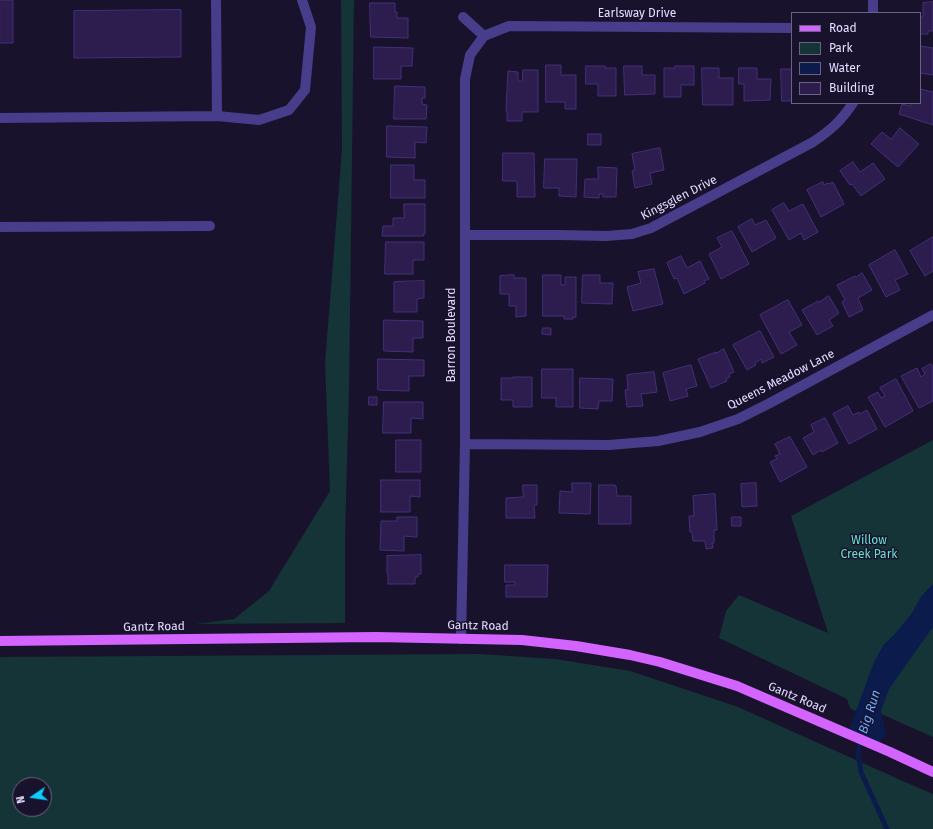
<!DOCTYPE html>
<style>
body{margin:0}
#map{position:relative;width:933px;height:829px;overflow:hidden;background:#19122c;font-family:"Fira Sans",sans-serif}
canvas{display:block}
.legend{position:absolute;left:791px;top:12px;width:130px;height:92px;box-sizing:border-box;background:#19122c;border:1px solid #6a6380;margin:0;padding:5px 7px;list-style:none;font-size:12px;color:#e4ddff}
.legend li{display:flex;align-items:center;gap:8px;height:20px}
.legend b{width:20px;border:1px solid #6a6380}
.north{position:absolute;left:12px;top:777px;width:40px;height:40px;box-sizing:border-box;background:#19122c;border:1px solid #6a6380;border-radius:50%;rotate:257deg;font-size:11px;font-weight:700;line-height:16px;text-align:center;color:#e4ddff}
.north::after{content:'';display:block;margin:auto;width:14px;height:18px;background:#09cfff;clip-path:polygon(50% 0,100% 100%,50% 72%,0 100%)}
</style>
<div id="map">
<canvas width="933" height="829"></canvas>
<ul class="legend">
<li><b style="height:5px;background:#d464ff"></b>Road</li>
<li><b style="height:11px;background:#143437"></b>Park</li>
<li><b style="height:11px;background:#0b1c4c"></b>Water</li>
<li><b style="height:11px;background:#2c1d4e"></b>Building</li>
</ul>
<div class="north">N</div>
</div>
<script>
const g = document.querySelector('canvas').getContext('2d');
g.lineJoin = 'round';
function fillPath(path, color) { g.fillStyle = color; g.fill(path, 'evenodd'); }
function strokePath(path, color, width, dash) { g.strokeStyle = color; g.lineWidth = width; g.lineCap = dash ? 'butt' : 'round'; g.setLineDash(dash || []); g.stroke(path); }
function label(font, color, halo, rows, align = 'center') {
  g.font = font + ' "Fira Sans",sans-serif'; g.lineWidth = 3; g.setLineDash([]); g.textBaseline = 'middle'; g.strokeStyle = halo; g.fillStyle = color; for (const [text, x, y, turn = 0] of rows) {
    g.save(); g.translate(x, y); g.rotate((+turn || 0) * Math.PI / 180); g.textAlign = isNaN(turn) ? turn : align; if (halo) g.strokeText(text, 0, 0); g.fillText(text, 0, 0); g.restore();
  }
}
fillPath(new Path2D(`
 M341,0H354L349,391L345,536V623L196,624L234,619L269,591L330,491L325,363L342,149Z
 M933,440V737L861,705L855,711L850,708L847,699L719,638L726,611L739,595L828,633L791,516Z
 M480,654L555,659L630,671L738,707L905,782L933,794V829H0V657ZM20,785H44V809H20Z`), '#143437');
fillPath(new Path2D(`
 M933,584V627L918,648L889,689L881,711L886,734L878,744L849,730L874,662L884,644L894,635L912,613L920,598L928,589Z`), '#0b1c4c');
strokePath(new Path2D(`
 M861,739L858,753L861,772L887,829`), '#0b1c4c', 5);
const building = new Path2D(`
 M0,0H13V43H0Z
 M933,2V31H928V34H920V17H923V3Z
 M370,3H395V12H397V18H408V38L371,37Z
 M181,10V57L74,58V11Z
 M920,46L933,48V75L920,73Z
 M374,47L413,48L412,66H401V79H374Z
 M546,65H561V75H576V109H565V102H546Z
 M586,66H605V68H616V96H598V84H586Z
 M624,66H642V75H655V94L625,95Z
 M675,66H694V85H681V97H664V68H675Z
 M702,68H719V78H733V105H703Z
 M739,68H757V79H771L770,100L744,101V84H739Z
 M781,69H792V101H782Z
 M523,70H538V112H522V121H507V112L506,111L508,71L518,72V81H522Z
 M395,86L425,87V98H422V104L427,105L426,119H394Z
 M920,89L933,92V125L899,114L902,104L910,106L911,103H920Z
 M387,126L427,127L426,143L415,142V158L387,157Z
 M900,128L919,144L898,167L871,144L882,132L891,139Z
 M588,134H601V145H588Z
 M660,148L664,170L650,173L652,184L635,188L632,171L635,170L632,154Z
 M503,153H534L535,197H517V181H503Z
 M545,159H577L576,197L559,196V188H544Z
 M853,162L860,172L873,163L885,179L861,196L852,184L850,185L840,171Z
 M391,165H414V180H425V198H391Z
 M598,167L617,168L616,197H603V194H599V198L584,197L585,179H598Z
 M823,182L824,185L828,183L829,184L833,182L844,204L821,217L807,190Z
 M784,203L789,211L803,204L818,232L804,240L801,233L789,240L772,210Z
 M404,204H425V234H423L424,236H382L383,226H393V218H404Z
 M752,219L755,225L766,220L776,238L752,252L738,227Z
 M732,231L749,264L721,279L709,254L722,247L717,238Z
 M933,237V271L925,276L910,251Z
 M386,242H424V260H413V274H385Z
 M895,250L908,274L895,280L900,290L886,297L869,265Z
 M681,256L687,268L700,261L709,279L704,281L705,283L684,294L677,278L674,279L667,263Z
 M654,269L663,304L633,311L627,287L641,283L638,272Z
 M862,273L872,290L858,298L863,310L849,317L842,302L845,300L837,285L855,276L856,277Z
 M514,275V278H526V316L516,317V306H509V294H500V276Z
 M543,275H561V285H565V277H576V317H573V319H564V316H543Z
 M583,275H600V283H613L612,304L582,303Z
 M424,281V298L417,299V312H394V282Z
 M829,296L839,313L829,320L833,326L817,335L802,310L818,301L819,302Z
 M788,300L802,325L789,332L797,345L781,354L760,315Z
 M384,320L423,321V338H413V352L384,351Z
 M543,328H551V335L542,334Z
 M760,331L774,357L762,363L761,359L755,363L756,365L747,370L733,345Z
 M724,349L734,372L729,374L730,377L726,379L727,381L711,388L698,359L716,352V353Z
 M378,359L424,360V376H409V391L378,390Z
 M931,364L933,367V401L919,408L901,376L917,368L921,377L925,374L922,369Z
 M691,365L697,386L686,389L688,396L670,401L663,373Z
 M542,369H573V407H556V398H542Z
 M654,372L657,392L641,394L643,406L627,407L625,390H628L627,375Z
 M513,377H532V407H513V400H501V378H513Z
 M580,378L613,379L612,401H599L598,409L580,408Z
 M896,379L913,411L885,427L868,397L878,392L881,398L885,396L880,388Z
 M369,397H377V405H369Z
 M384,402H423V419L411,418V433H383Z
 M848,406L853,415L859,412L860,414L867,410L877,429L849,444L833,414Z
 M825,418L838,443L822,452L821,450L813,455L803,438L814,432L811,425Z
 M790,437L807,467L780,482L770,462L777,459L775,456L780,454L775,444Z
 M396,440H421V472H396Z
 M381,480H420V497L410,496V512H381Z
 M572,483H591L590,514L559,513L560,491L572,492Z
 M756,483L757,506L742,507L741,484Z
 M523,485H537V505H534L535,518H506V498L523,497Z
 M599,485H615L616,486L617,496H631V524H599Z
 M715,494L717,530H714V543H712L713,548L706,549L705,541H693L692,532H690L689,516H694L693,496Z
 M397,517H417V537L404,536V551L380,550L381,521H397Z
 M732,517H741V526H732Z
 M421,555V574H418V577H415V584H388V574H387V556Z
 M505,565H548L547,597H506V585H515V582H505Z`);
fillPath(building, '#2c1d4e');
strokePath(building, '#452f79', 1);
strokePath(new Path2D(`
 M873,0V13
 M463,17L484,36
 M484,36L509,26L792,28
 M217,116L259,120L289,110L305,90L311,27L302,0
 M0,118L217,116L216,0
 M0,227L210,226
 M465,235H559L606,236L632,234L651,228L813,142C831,130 841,121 853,103
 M465,444L609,445L658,441L700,432L738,419L770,403L933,315
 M461,639L465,444V79L470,55L484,36`), '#473d8b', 10);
strokePath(new Path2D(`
 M0,641L377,637L522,640L576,646L630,655L660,662L737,686L890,752L933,772`), '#d464ff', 10);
label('12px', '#e4ddff', '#19122c', [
 ["Earlsway Drive",637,14],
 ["Kingsglen Drive",679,198,-27],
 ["Barron Boulevard",452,335,-90],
 ["Queens Meadow Lane",781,380,-27],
 ["Gantz Road",478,626,1],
 ["Gantz Road",154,627,-1],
 ["Gantz Road",797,698,23]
]);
label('12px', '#66e2cf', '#19122c', [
 ["Willow",869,541],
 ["Creek Park",869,555]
]);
label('italic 13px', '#6bacff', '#19122c', [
 ["Big Run",870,712,-72]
]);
</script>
